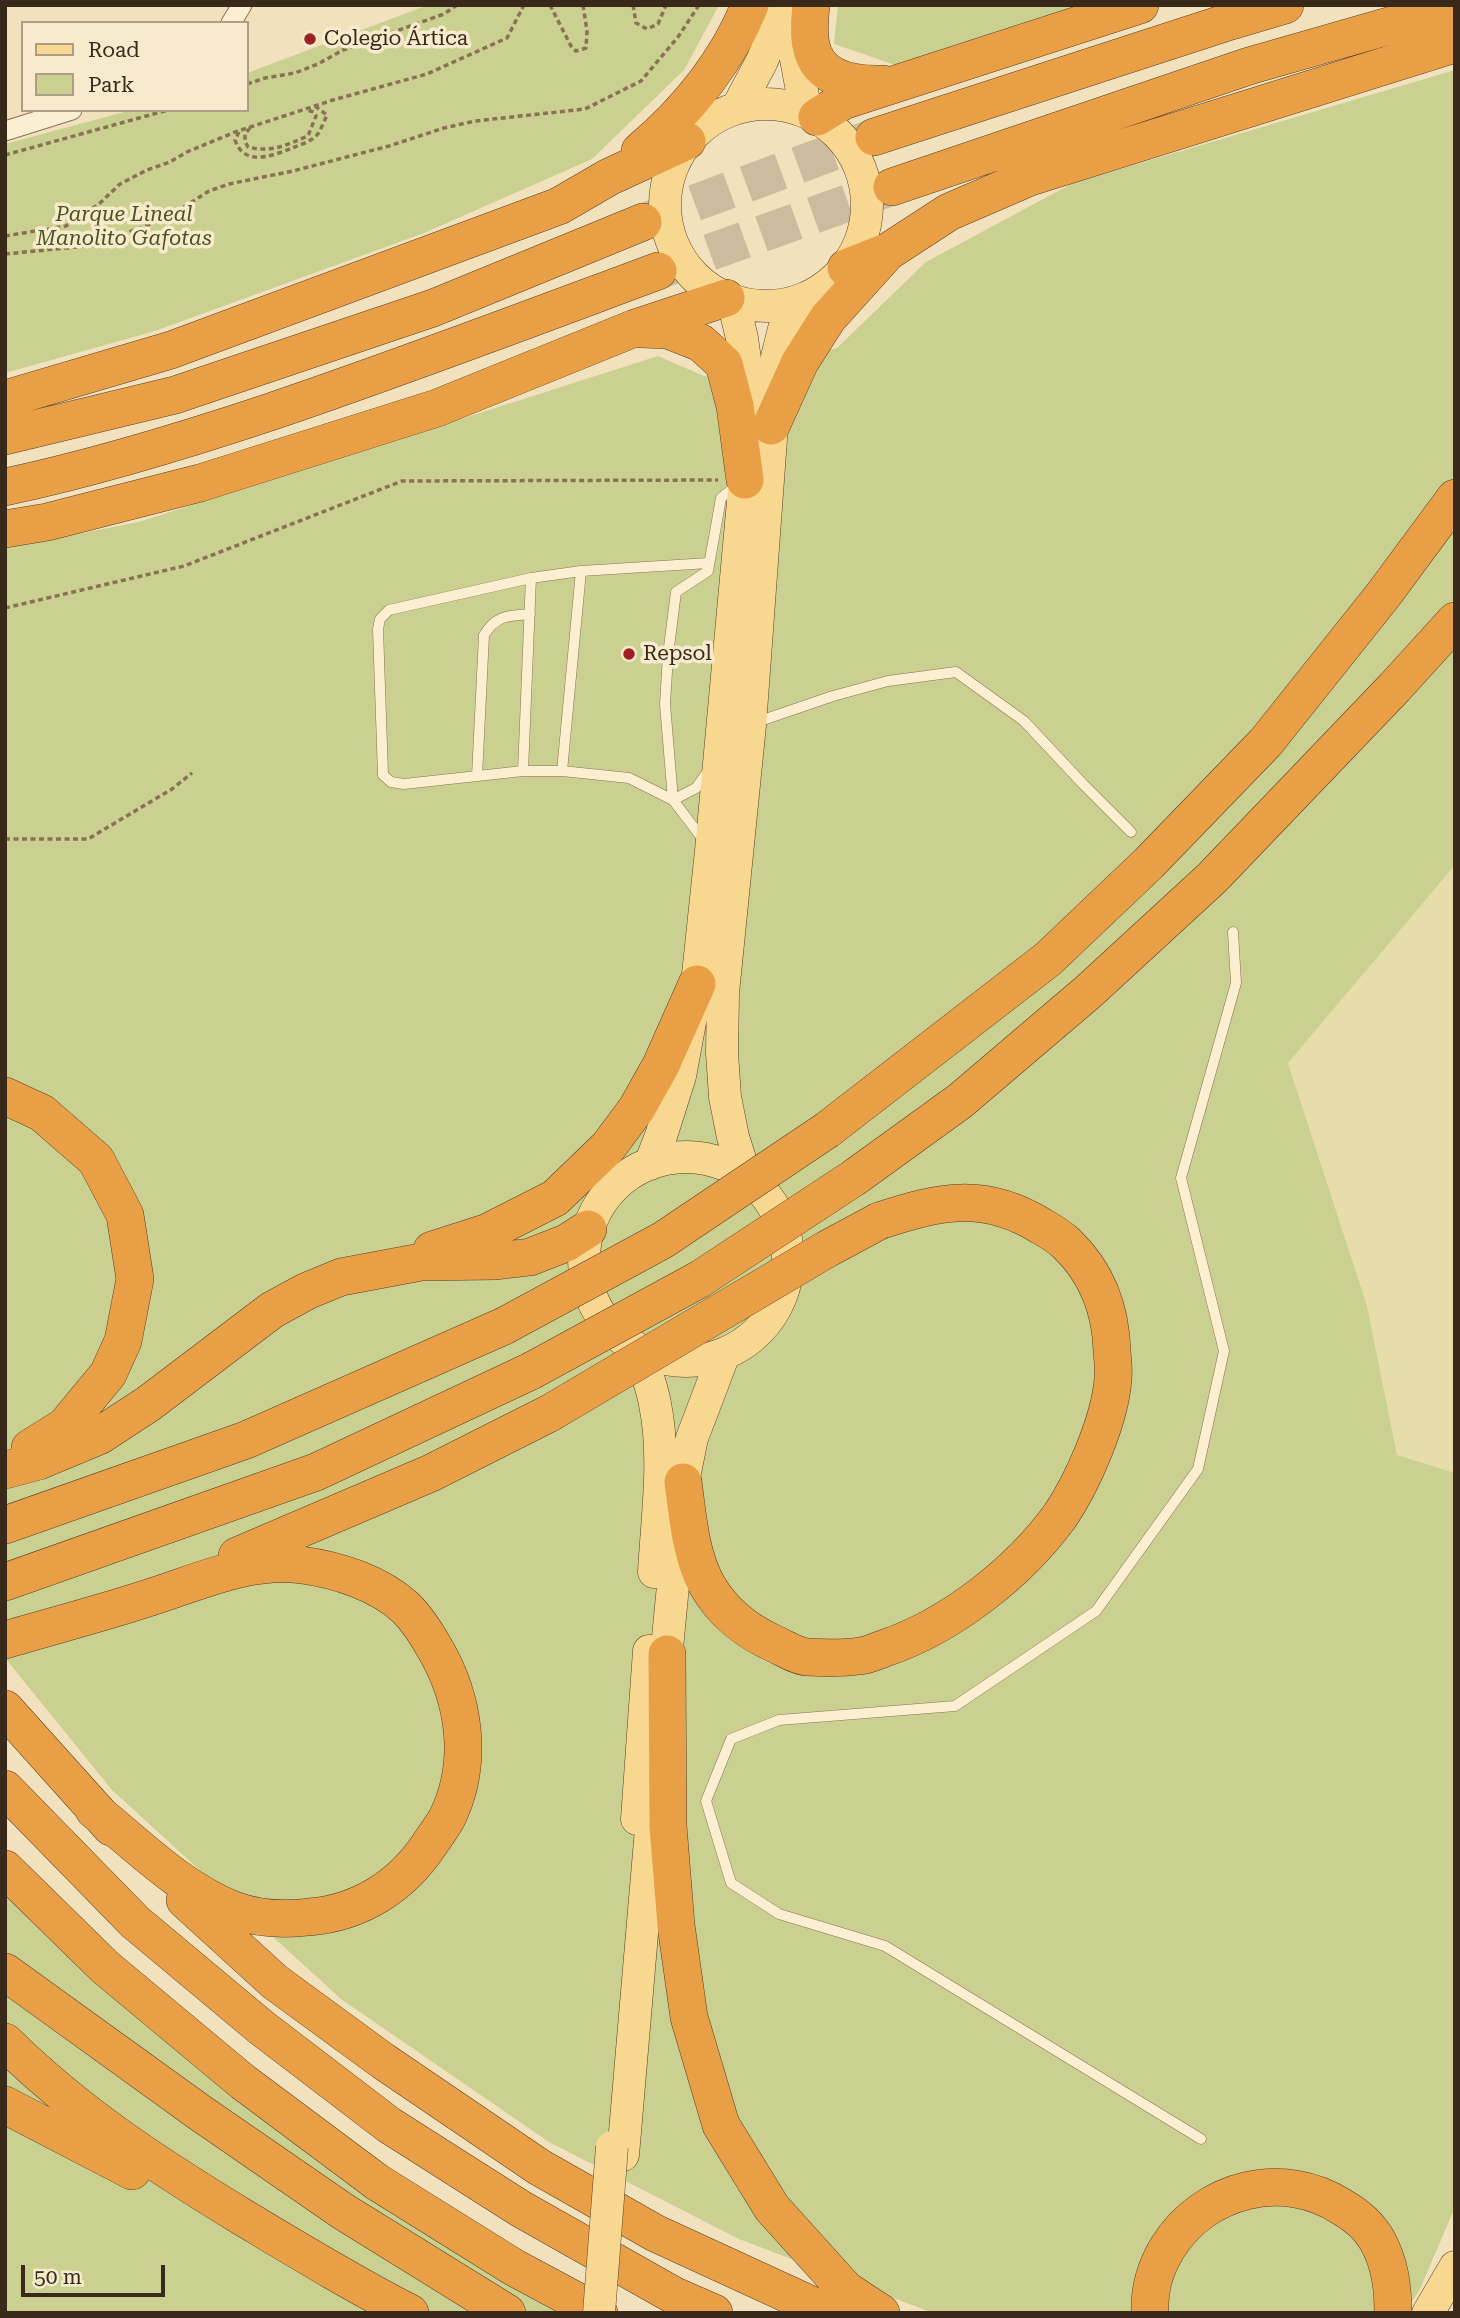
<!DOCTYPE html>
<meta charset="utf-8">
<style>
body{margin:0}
#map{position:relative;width:1460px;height:2318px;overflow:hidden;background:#f1e1bd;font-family:"Roboto Serif",serif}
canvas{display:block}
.frame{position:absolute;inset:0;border:7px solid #38291b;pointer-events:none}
.legend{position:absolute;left:21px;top:21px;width:228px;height:91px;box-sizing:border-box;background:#f8ebcd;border:2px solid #ab9d86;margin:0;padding:9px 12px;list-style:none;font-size:21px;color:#38291b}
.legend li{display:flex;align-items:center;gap:14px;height:35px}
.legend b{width:35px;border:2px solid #ab9d86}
.scale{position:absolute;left:21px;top:2265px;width:144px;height:32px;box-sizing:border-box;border:4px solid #38291b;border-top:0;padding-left:9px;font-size:21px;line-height:24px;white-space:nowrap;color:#38291b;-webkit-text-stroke:5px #f8ebcd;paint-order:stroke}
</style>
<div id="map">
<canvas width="1460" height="2318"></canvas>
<div class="frame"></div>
<ul class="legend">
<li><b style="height:9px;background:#f8d791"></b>Road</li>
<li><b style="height:19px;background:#c9d090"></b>Park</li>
</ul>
<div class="scale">50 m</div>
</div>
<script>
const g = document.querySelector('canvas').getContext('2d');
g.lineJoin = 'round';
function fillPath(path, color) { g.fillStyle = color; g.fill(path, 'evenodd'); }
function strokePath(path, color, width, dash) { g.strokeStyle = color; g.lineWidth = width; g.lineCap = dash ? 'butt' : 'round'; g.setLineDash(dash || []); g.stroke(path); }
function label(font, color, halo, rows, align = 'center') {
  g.font = font + ' "Roboto Serif",serif'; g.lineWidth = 7; g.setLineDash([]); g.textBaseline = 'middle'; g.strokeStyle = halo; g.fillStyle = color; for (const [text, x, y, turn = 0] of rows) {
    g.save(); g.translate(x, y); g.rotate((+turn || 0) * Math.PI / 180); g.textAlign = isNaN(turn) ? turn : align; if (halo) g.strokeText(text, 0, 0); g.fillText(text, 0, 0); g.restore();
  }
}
fillPath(new Path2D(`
 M1455,865V1473L1397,1455L1367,1306L1288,1062Z`), '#e7ddaa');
fillPath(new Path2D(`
 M428,5H719L684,70L592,159L424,233L155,331L5,373V144L132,110H247V73Z
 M838,5H1091L901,67L834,44Z
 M1455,70V865L1288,1063L1367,1306L1397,1455L1455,1473V2207L1420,2289L1405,2313H933L739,2239L549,2142L341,1999L112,1790L5,1658V548L139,522L658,356L704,376L837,348L926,262L1073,183Z
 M5,1888L566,2313H5Z`), '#c9d090');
strokePath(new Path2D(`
 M643,222L874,137
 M658,271L892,187`), '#ccbc9d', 37, [37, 18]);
const service = new Path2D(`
 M754,723L833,696L888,681L956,672L1024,721L1083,784L1131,832
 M523,771L531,578
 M562,771L581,571
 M477,776L484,635C496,615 508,616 530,614
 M673,800L665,704L668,655L676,592L708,571L721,498L739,484
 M673,800L696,788L709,770
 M705,842L673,800L629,778L562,771H523L404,784L391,782L383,775L378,629L380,619L389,610L531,578L581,571L709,563
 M1201,2139L885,1946L779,1914L731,1883L706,1801L731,1739L779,1720L955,1706L1096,1611L1198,1469L1224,1351L1181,1178L1236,983L1233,932`);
const minor = new Path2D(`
 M231,23L242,5
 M5,131L72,110`);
const primary = new Path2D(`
 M798,16L796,59L806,112
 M665 205a101 101 0 1 1 202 0a101 101 0 1 1-202 0Z
 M737,108L762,61L774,32L778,5
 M584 1259a102 102 0 1 1 204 0a102 102 0 1 1-204 0Z
 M650,1164L661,1136L680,1076L697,984L711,851L745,480L748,381L742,338L733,301
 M745,1175L733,1137L725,1097L722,1053L723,993L750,725L777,357L784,329L801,300
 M639,1352C645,1369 652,1386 655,1404C666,1458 657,1517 654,1572
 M664,1679L683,1482L692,1438L724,1354
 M637,1819L649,1651
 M623,2155L654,1794
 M1428,2313L1455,2267`);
const motorway = new Path2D(`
 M811,5C810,18 808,32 811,45C817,80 854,85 883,84
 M817,117L843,101L1140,5
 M874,137L1231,21L1285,5
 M640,151C687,111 727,62 750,5
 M892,187L1249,66L1455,7
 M846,268L889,251L949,212L1030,177L1455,44
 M640,329L668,330L701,343L724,364L735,406L745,480
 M5,399L171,350L559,206L609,177L687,141
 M771,426L800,362L828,318L884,256
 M5,436L175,395L433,308L643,222
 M5,487C95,468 183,441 270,412C400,368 529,319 658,271
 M5,529L47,522L200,483L437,408L635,328L726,298
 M5,1096L42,1113L96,1160L125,1215L135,1279L123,1341L108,1374L65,1426L30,1448
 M827,1130L1048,959L1148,864L1266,742L1384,594L1455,498
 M855,1177L960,1101L1088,992L1212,878L1395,687L1455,621
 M432,1250L488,1232L555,1198L608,1147L637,1108L661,1065L697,984
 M5,1470L39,1461L99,1436L148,1404L272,1310L307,1291L341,1277L421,1262L496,1261L530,1257L566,1243L588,1229
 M683,1482C688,1517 690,1554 707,1585C722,1611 746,1631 773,1643C784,1648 796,1656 807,1657C824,1658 844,1658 860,1656C869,1655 877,1651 885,1648C951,1626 1019,1572 1060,1516C1083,1482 1110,1420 1113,1379C1114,1370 1113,1361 1112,1352C1111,1310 1097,1273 1067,1244C1059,1236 1050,1231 1041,1226C984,1191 939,1201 879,1221
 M5,1525L246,1440L504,1326
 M237,1556L431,1473L550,1413
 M5,1582L316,1472L531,1371
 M5,1640C52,1626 99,1614 145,1599C197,1583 247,1558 302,1565C338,1570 379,1583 406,1608C418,1620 426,1633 434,1647C465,1699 474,1763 447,1818C442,1827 435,1836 429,1845C401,1887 359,1913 309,1917C284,1920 258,1919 234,1910C183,1891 136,1844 94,1810
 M667,1654L668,1826L676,1925L689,2017L721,2125L772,2208L846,2290L881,2313
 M5,1709L111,1827
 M5,1789L135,1922L262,2028L389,2125L521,2209L675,2296L714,2313
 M5,1869L105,1967L243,2082L377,2182L515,2268L599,2313
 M185,1900L275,1982L383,2061L539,2167L655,2233L829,2313
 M5,1972L199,2112L344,2212L507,2313
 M5,2042C78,2114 157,2165 244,2218C299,2251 353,2284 410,2313
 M5,2105L132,2171
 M1150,2313C1149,2288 1155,2268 1168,2247C1205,2188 1284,2169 1342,2207C1356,2215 1369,2226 1377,2240C1390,2263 1393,2287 1393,2313`);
strokePath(service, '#8a7155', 11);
strokePath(minor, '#8a7155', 21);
strokePath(primary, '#573f2a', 33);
strokePath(motorway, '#573f2a', 38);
strokePath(new Path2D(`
 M550,5L572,48L576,51L586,48L587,31L583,5
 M633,5L636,23L647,29L658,24L666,5
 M247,84L265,78L295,73L318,64L343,50L444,14L457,5
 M250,128L245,134V141L248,147C272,153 286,145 308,136L316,116L314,112L307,110
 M239,132L235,140C244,167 272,156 292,148C300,145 310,142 317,135C321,130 324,121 327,115L315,106
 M5,155L168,110
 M5,236L66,226L99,204L120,184L147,170L170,162L187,152L235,132L333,100L427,74L507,38L524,5
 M5,254L96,245L168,217L209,191L229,184L293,171L389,146L444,128L475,121L585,109L641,81L678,37L699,5
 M5,608L184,566L402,481L718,480
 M5,839H88L172,789L192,773`), '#8a7155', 3.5, [5, 3.5]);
strokePath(service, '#fbeed1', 10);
strokePath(minor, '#fbeed1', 19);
strokePath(primary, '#f8d791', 32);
strokePath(motorway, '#e99f46', 37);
const primaryBridge = new Path2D(`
 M599,2313L612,2147`);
const motorwayBridge = new Path2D(`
 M504,1326L663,1240L827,1130
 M531,1371L700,1279L855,1177
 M550,1413L827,1249L879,1221`);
strokePath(primaryBridge, '#573f2a', 33, []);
strokePath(motorwayBridge, '#573f2a', 38, []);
strokePath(primaryBridge, '#f8d791', 32);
strokePath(motorwayBridge, '#e99f46', 37);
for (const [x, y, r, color] of [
 [310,39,7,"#9e2022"],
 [629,654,7,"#9e2022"]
]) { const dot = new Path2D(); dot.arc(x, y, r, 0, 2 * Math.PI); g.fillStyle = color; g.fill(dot); strokePath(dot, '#f8ebcd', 2.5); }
label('21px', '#38291b', '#f8ebcd', [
 ["Colegio Ártica",324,39],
 ["Repsol",643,654]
], 'left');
label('italic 21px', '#495620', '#f8ebcd', [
 ["Parque Lineal",124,215],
 ["Manolito Gafotas",124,239]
]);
</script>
